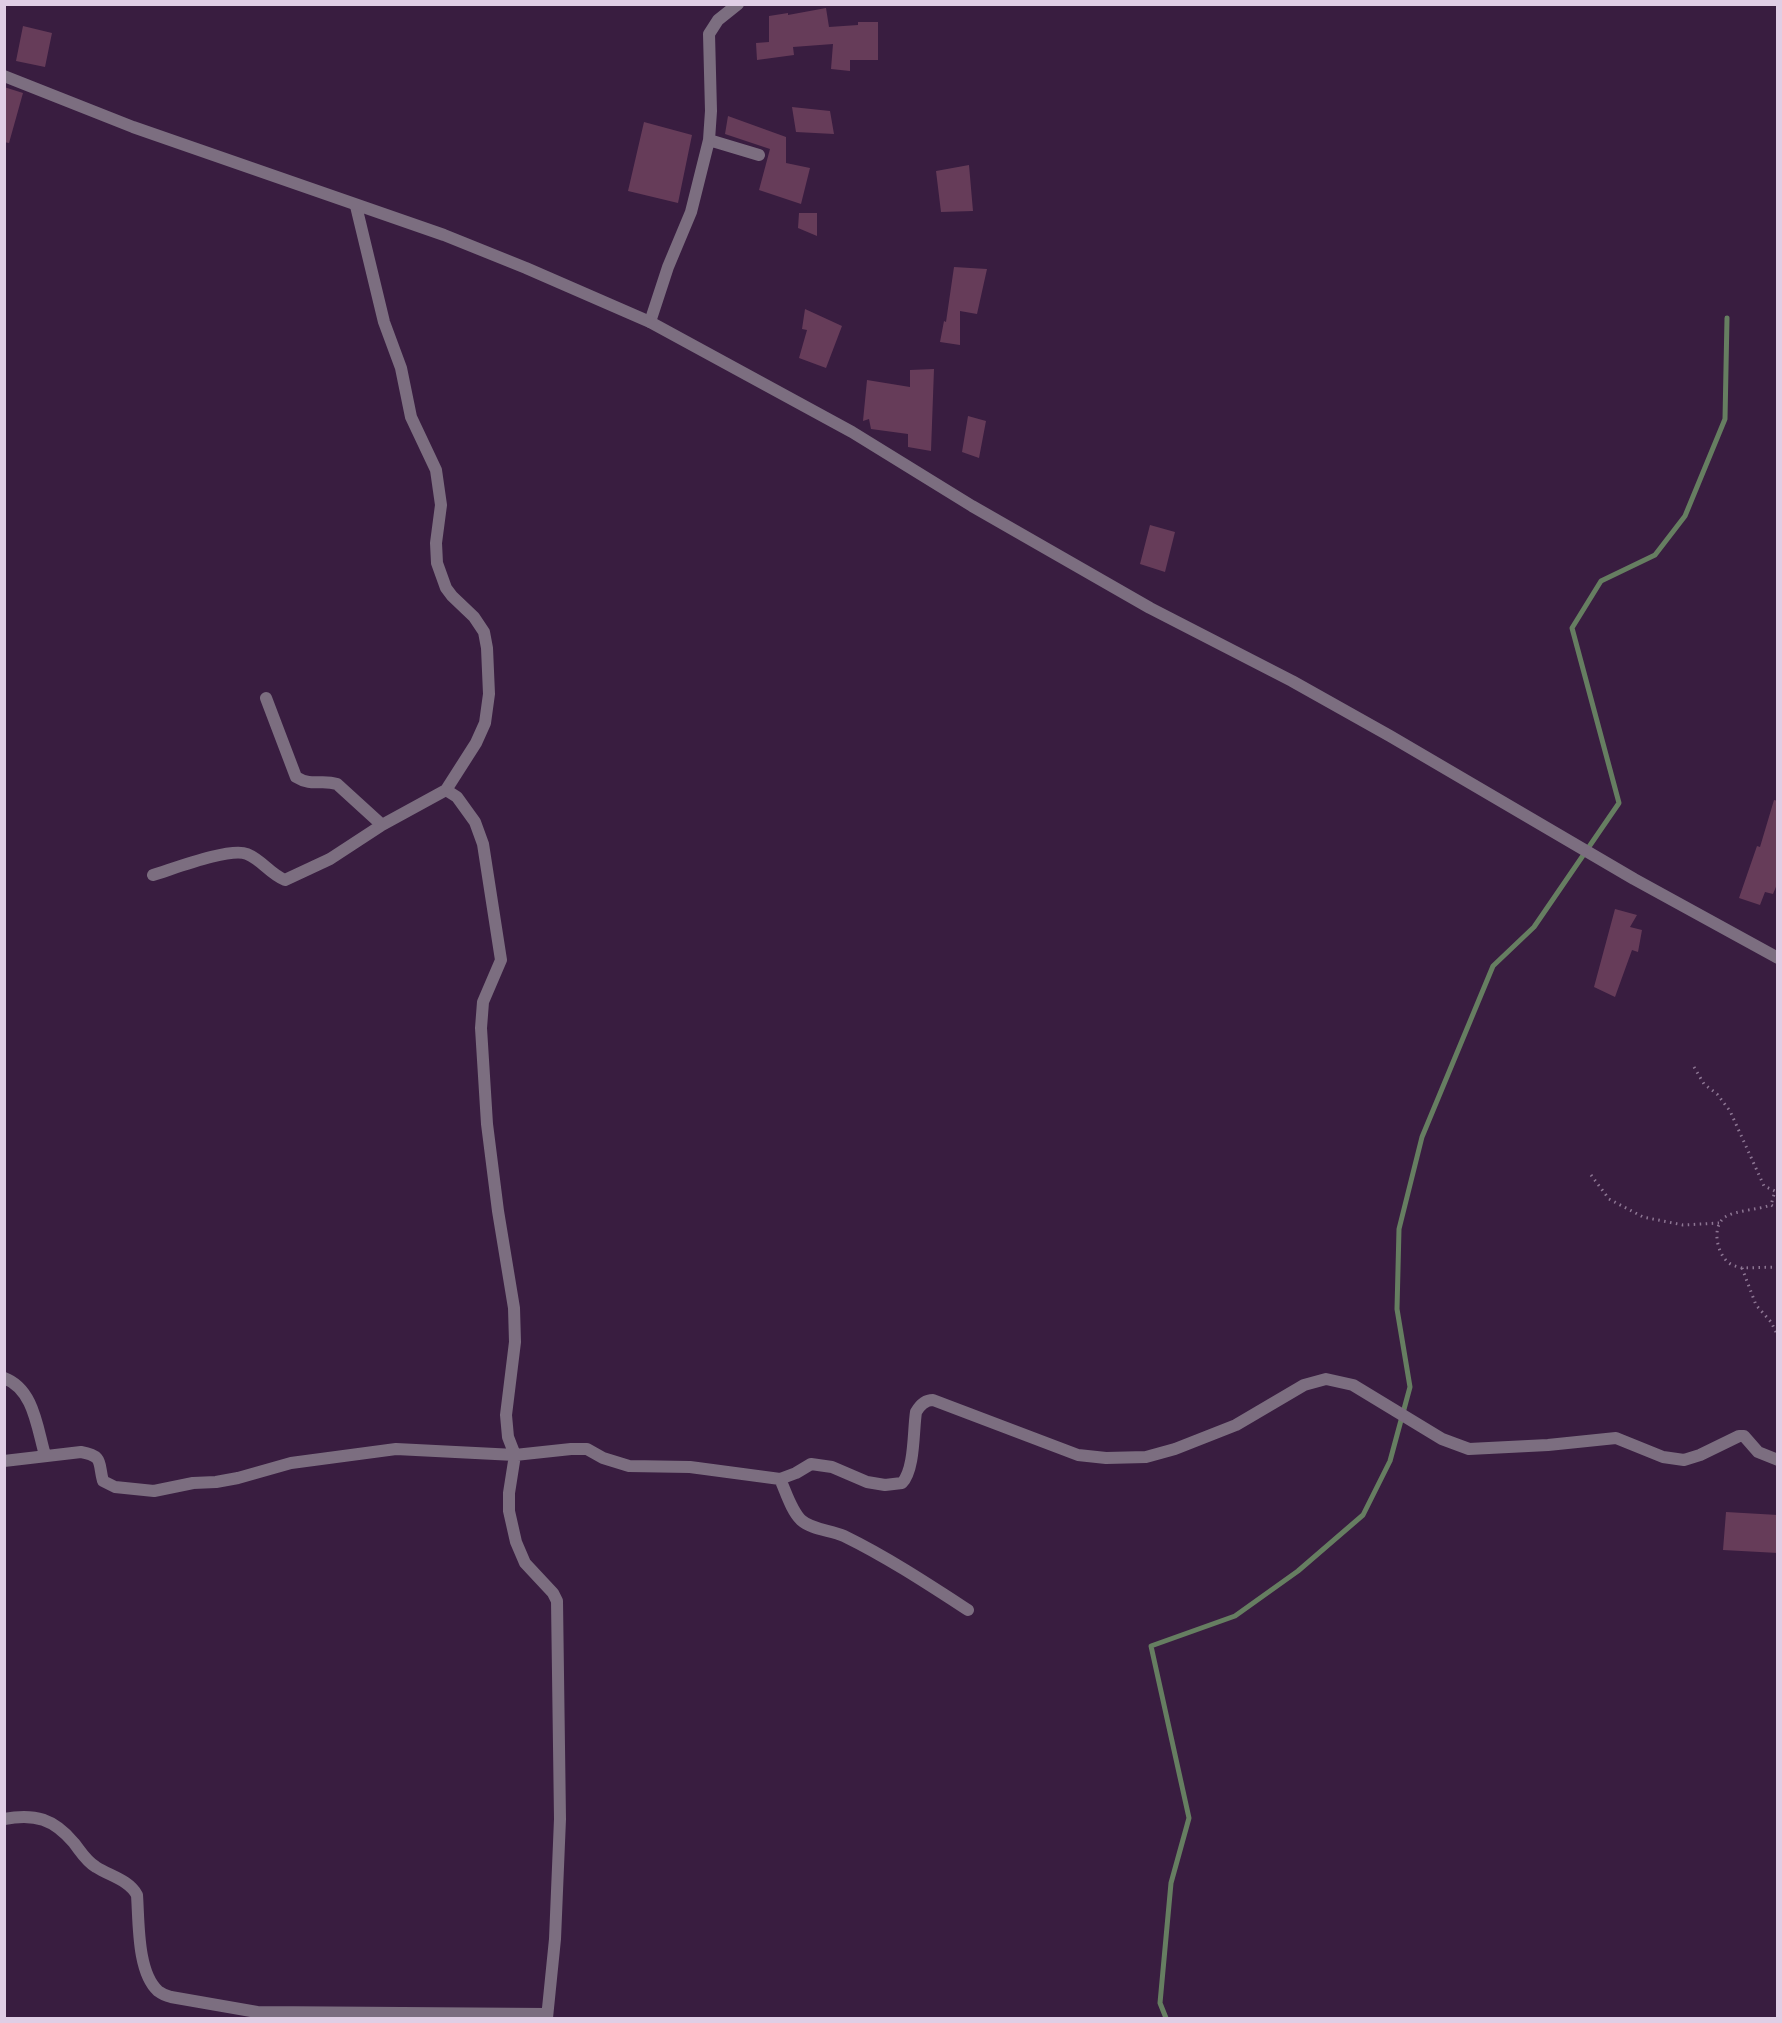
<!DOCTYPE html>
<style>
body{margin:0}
#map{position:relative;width:1782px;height:2023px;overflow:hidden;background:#391d40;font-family:"Libre Baskerville",serif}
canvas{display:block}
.frame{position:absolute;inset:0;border:6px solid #e0cee5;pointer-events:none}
</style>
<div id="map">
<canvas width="1782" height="2023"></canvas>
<div class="frame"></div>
</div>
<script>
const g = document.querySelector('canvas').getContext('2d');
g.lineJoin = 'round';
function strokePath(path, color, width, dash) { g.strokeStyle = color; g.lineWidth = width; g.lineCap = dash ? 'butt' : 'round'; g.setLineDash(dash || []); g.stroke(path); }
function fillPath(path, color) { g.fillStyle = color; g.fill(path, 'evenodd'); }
strokePath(new Path2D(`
 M1166,2018L1160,2003L1171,1883L1189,1818L1151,1646L1235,1616L1298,1571L1363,1515L1390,1461L1410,1387L1397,1309L1399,1229L1422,1137L1493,966L1534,927L1619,803L1572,628L1601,581L1655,555L1685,516L1725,419L1727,318`), '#667e61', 5);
fillPath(new Path2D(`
 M826,8L829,27L858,25V22H878V60H850V71L831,69L833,44L793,47L794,55L757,60L756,43L769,42V16L788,13V15Z
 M23,26L52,33L45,67L16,61Z
 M4,87L23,93L9,143L4,142Z
 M792,107L830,111L834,134L796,132Z
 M728,116L786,137V163L810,168L801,204L759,190L770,149L725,134Z
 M644,122L692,135L678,203L628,191Z
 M969,165L973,211L941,212L936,171Z
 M799,213H817V236L798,228Z
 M954,267L987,269L977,314L960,311V345L940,342L944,321L946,322Z
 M805,309L842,326L826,368L799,358L807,330L802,329Z
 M934,369L931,451L908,447V434L871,429L869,419L863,421L867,380L910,387V370Z
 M968,416L986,421L979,458L962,452Z
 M1150,525L1175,532L1165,572L1140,564Z
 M1774,800L1778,801V882L1773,894L1765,892L1760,905L1739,898L1757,846L1760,847Z
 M1615,909L1637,915L1630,927L1642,930L1638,952L1632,950L1615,997L1594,987Z
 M1726,1512L1778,1515V1553L1723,1550Z`), '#663c59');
strokePath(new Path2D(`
 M1694,1067L1704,1084L1717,1094L1730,1111L1764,1186L1775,1191L1771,1205
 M1591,1175L1609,1199L1643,1217L1683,1225L1719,1223
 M1778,1267L1742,1268L1756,1305L1771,1322L1778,1336
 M1742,1268C1739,1267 1733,1266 1729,1263C1717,1254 1711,1227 1725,1217C1737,1210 1757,1210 1771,1205L1778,1209`), '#8d7693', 3, [1.5, 4.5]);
strokePath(new Path2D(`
 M709,140L759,155
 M356,206L384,322L401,368L411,417L436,470L441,505L436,543L437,563L446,588L452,596L474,617L484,632L487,648L489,694L485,723L476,743L446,790L457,797L475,822L483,844L501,960L483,1002L481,1028L487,1124L498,1211L514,1308L515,1342L506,1415L508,1437L515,1455L509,1493V1511L516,1542L525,1563L553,1593L557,1601L560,1819L555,1939L547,2018
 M650,322L668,267L691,212L709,140L711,111L709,34L718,20L738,4
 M266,698L296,777C312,787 321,779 337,784L382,825
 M153,875C173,869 230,847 247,854C262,860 270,874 285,880L330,859L382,825L446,790
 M4,1378C34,1389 37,1428 45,1455
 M4,1461L81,1452C104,1456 98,1463 103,1481L115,1487L154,1491L193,1483L216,1482L238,1478L291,1463L396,1449L515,1455L571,1449H587L603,1458L629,1466L690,1467L780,1479L796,1473L811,1464L832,1467L867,1482L885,1485L902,1483C915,1469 913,1431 916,1412C920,1405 925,1400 933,1400L1078,1455L1106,1458L1146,1457L1175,1449L1236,1425L1304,1385L1326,1379L1353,1385L1442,1439L1469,1449L1548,1445L1616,1438L1663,1457L1684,1460L1700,1455L1739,1436H1744L1758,1452L1778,1460
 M780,1479C786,1492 791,1510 801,1520C812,1530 831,1530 844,1536C887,1557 928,1584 968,1610
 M4,1819C35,1813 54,1819 74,1843C81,1852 86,1861 96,1867C110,1876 129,1880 137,1895C139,1922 137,1972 158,1991C162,1994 167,1996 171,1997L257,2012
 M257,2018V2012L547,2014`), '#7c6e80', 12);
strokePath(new Path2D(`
 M4,76L133,127L444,235L526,268L650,322L852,432L972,506L1150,608L1292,681L1390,736L1634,879L1778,958`), '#7c6e80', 12);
</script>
